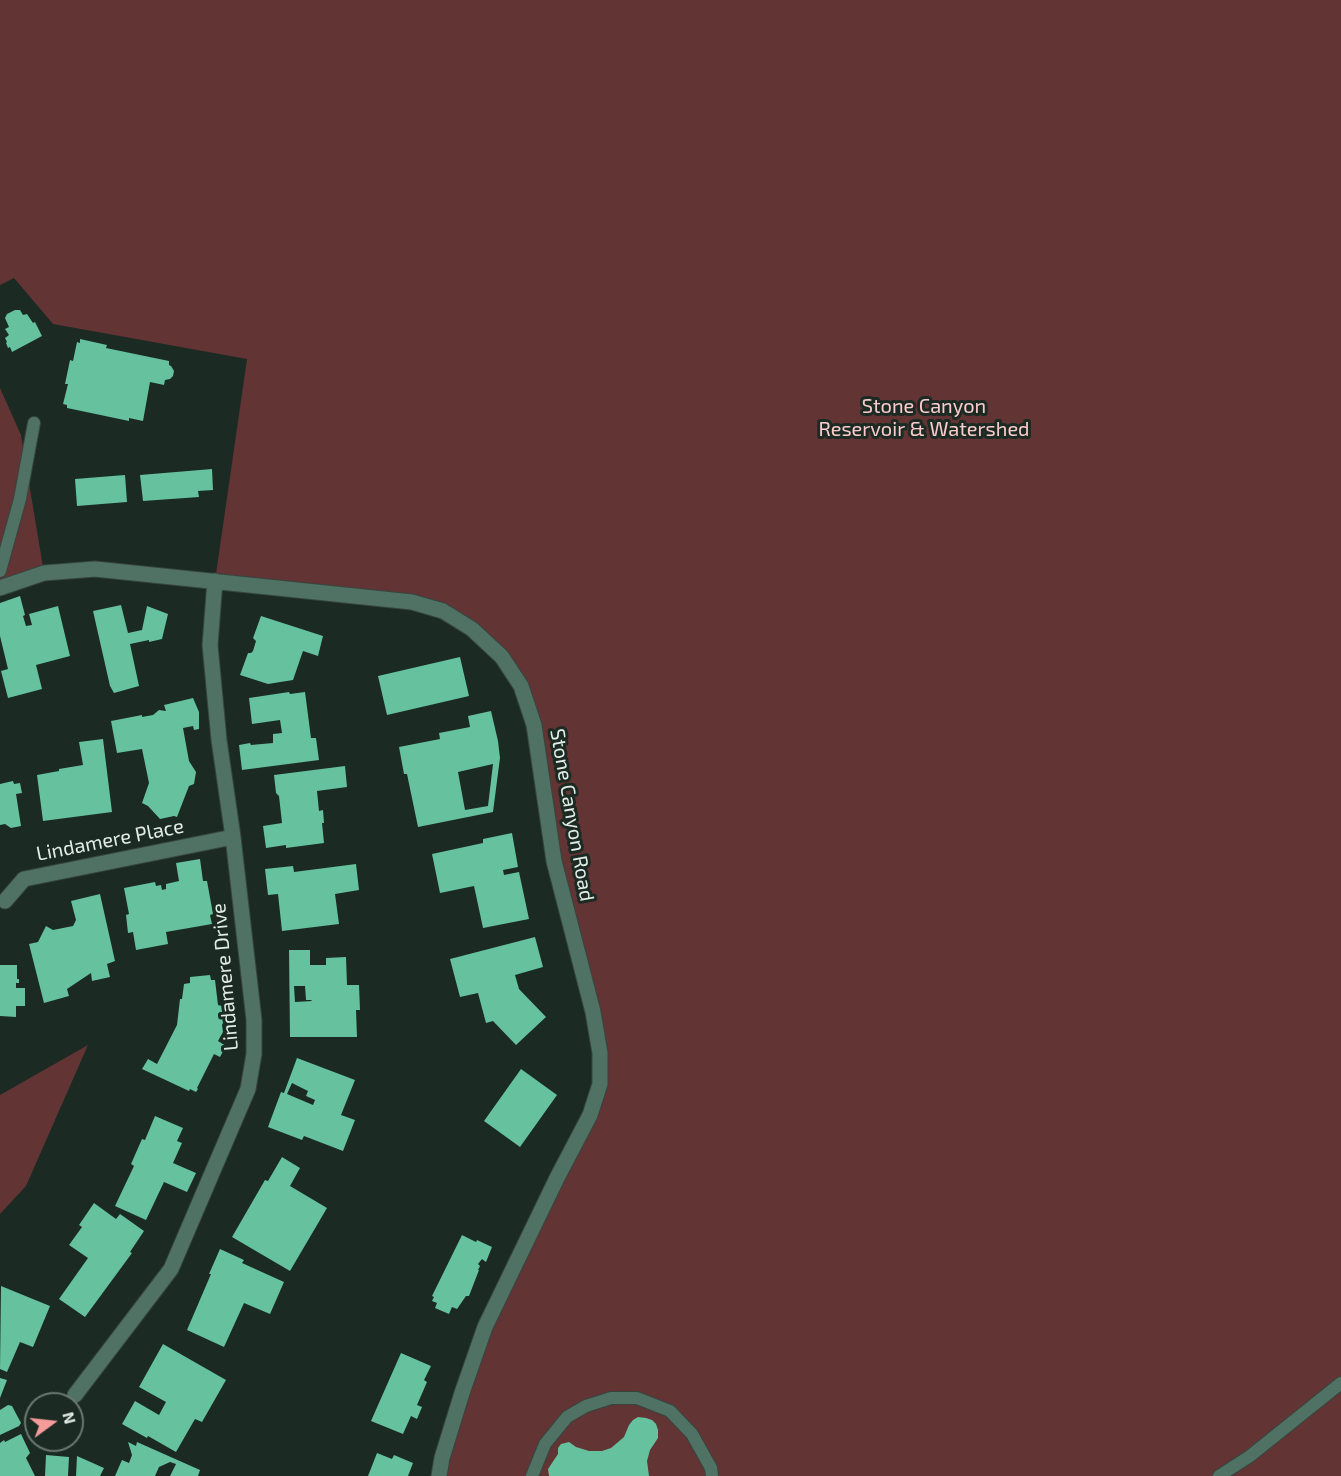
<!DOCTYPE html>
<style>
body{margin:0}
#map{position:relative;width:1341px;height:1476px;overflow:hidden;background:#1b2a23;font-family:"Exo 2",sans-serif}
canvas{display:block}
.north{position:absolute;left:24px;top:1392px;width:60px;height:60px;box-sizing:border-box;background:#1b2a23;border:2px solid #6b7872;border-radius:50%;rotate:75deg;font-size:16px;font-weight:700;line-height:24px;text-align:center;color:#e3ede8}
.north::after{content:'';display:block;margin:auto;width:21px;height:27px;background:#f59b9a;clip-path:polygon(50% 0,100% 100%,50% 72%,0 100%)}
</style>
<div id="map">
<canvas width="1341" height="1476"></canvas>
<div class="north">N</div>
</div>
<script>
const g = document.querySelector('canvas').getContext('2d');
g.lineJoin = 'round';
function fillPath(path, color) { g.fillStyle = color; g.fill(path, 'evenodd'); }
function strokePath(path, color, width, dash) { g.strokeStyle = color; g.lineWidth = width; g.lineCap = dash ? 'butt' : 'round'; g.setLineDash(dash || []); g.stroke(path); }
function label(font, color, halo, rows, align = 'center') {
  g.font = font + ' "Exo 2",sans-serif'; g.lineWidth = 6; g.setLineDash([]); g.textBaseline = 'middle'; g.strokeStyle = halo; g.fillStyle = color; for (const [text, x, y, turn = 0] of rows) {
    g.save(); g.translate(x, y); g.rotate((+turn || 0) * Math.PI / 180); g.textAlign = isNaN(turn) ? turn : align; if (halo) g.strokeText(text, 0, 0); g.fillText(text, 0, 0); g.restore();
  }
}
fillPath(new Path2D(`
 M0,0H1341V1476H439L462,1393L590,1115L600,1052L554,861L534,725L502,657L443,611L215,581L247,359L53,324L14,278L0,285Z
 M0,388L21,435L44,573L0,588Z
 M88,1045L26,1186L0,1214V1095Z`), '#623434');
fillPath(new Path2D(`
 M15,310H20L23,315L27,314L33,323L35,322L42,336L12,352L10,347L8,348L6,343L7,342L5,338L9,335L5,329L9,327L5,318L7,314Z
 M80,339L107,345L106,348L169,361V365L171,366L174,371L173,376L170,379L165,380L164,385L150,382L143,421L129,418V421L67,408V405L63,404L68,384H65L70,360L73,361L77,342L80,343Z
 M212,469L213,490L198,491L199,497L143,501L140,475Z
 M125,475L127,502L77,506L75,479Z
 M20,596L25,615L23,616L26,626L32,625L29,614L58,606L70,656L36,665L42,689L8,698L1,671L8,669L0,636V603Z
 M121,605L128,633L142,630L147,606L168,614L162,639L149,642V640L130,644L139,686L114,693L110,686L93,611Z
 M261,616L323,636L318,656L303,651L293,680L268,684L240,675L248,653H251L253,651L256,641L253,638Z
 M460,657L469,696L387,715L378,676Z
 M289,692L290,694L305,692L311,738H316L319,760L242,770L239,745L250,743L251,745L273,743V734L282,733L280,720L252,724L249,698Z
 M193,698L199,712V729L194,730L193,726L183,728L189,761L196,772L194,784L189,786L177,817L174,816L160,819L148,806L142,803L149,783L142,749L117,753L111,721L142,715V717L153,715L159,710L166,711L164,705Z
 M491,711L498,741L500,758L493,812L418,827L407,774H404L399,747L440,739L439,733L470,727L468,716ZM493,764L488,806L465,810L458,772Z
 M103,739L112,812L43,821L37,775L59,771V769L83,765L79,742Z
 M345,766L347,787L317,791L319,811L323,810L324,823H322L324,843L286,848V845L266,848L263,826L282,823L279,796L276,793L274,775Z
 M13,781L14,784L20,783L22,793L16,794L21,826L11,828L5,824L0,825V784Z
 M512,833L518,867L503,870L504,875L519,872L529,919L483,928L474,886L440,893L432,854L483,843V839Z
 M200,859L203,881H207L213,914L210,915L212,924L166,932L168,944L136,950L133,932L128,933L126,915L129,914L124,888L155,882L156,886L161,885L162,890L166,889V884L179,881L176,863Z
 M356,864L359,890L335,894L339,924L282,931L278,894L268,895L265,869L293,866L294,872Z
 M100,894L115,961L107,964L110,977L92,981L91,973L67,989L69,996L44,1003L29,944L38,942L46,926L53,930L73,926L76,920L71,901Z
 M535,937L543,967L515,975L519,989L546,1017L516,1045L493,1021L486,1023L478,993L460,997L450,959Z
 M289,950H310V965H326V958L346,957L347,985H359L360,1010H356L357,1037H290ZM294,986H305L306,1000H311L312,1001L295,1002Z
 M0,965H17V979H19V983H16V988H25V1006H16V1017L0,1016Z
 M210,975L211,980H215L218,1005L226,1007L225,1018L222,1025L223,1032L218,1041L226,1046L220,1057L214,1054L197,1088L198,1089L196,1092L190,1089L189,1091L142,1069L148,1059L157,1064L177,1025L180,999H182L184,984L190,983V977Z
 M297,1058L355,1080L341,1115L355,1120L343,1151L304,1136L302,1140L268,1127L281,1092L284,1093ZM292,1083L308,1091L306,1096L315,1100L313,1105L287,1094Z
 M521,1069L557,1095L520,1147L484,1121Z
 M155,1116L183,1128L177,1141L182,1143L173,1163L196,1173L187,1192L164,1182L146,1220L115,1206L134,1166L131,1164L142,1139L145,1140Z
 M282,1157L300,1168L290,1186L327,1208L290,1271L232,1237L265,1180L268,1181Z
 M94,1203L116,1219L120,1214L144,1231L130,1252L132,1253L85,1317L59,1299L88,1258L69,1245L82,1227L79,1225Z
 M462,1235L476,1242L477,1240L492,1247L486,1262L482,1259L478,1264L480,1266L478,1270H479L469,1296H466L457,1309L452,1307L449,1314L435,1308L437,1303L432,1301L434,1297L432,1296Z
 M220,1249L244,1260L242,1263L284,1282L270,1314L244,1303L224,1347L187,1330L211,1274H209Z
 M1,1286L50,1306L33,1347L20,1342L7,1372L0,1369Z
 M163,1344L226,1380L202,1422L195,1419L176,1452L148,1436L147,1438L122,1424L135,1401L159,1415L166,1402L139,1387Z
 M401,1353L431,1366L424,1380L427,1382L417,1405L422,1407L417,1419L411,1416L403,1434L371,1421Z
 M0,1378L7,1380L0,1398Z
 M8,1405L12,1406L21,1423L19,1426L0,1435V1410Z
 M638,1417L646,1418L652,1420L656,1424L658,1430V1438L650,1450L647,1461L649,1476H549L548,1469L558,1454V1448L561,1444L569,1442L576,1447L589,1451H602L611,1448L624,1437L629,1425L633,1420Z
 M21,1434L30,1453L26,1458L35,1476H0V1443L4,1440L5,1442Z
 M128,1442L136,1446L137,1442L200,1470L198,1476H170L176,1464L170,1462L159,1467L155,1476H115L122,1460L129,1463L132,1455Z
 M377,1453L392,1459L394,1455L413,1463L408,1476H368Z
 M46,1455L69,1457L68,1476H45Z
 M77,1456L104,1468L100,1476H76Z`), '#65c19e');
const lane = new Path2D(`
 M0,571L20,499L34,423
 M532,1476L545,1444L567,1417L586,1406L611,1398H637L670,1411L692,1434L711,1468L712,1476
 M1219,1476L1250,1456L1341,1383`);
const street = new Path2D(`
 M0,588L44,573L95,569L412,602L443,611L472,629L502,657L521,686L534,725L554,861L593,1012L600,1053V1084L590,1115L557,1178L485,1327L462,1393L442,1458L439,1476
 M5,901L24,879L233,837
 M75,1395L171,1269L248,1089L254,1054V1020L233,837L219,740L210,645L215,581`);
strokePath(lane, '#37453f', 14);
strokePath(street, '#37453f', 17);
strokePath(lane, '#4f7264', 12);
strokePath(street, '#4f7264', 15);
label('20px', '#fbcccb', '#1b2a23', [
 ["Stone Canyon",924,406],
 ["Reservoir & Watershed",924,429]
]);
label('20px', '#e3ede8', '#1b2a23', [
 ["Stone Canyon Road",572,815,80],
 ["Lindamere Place",110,840,-11],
 ["Lindamere Drive",225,977,-95]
]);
</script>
